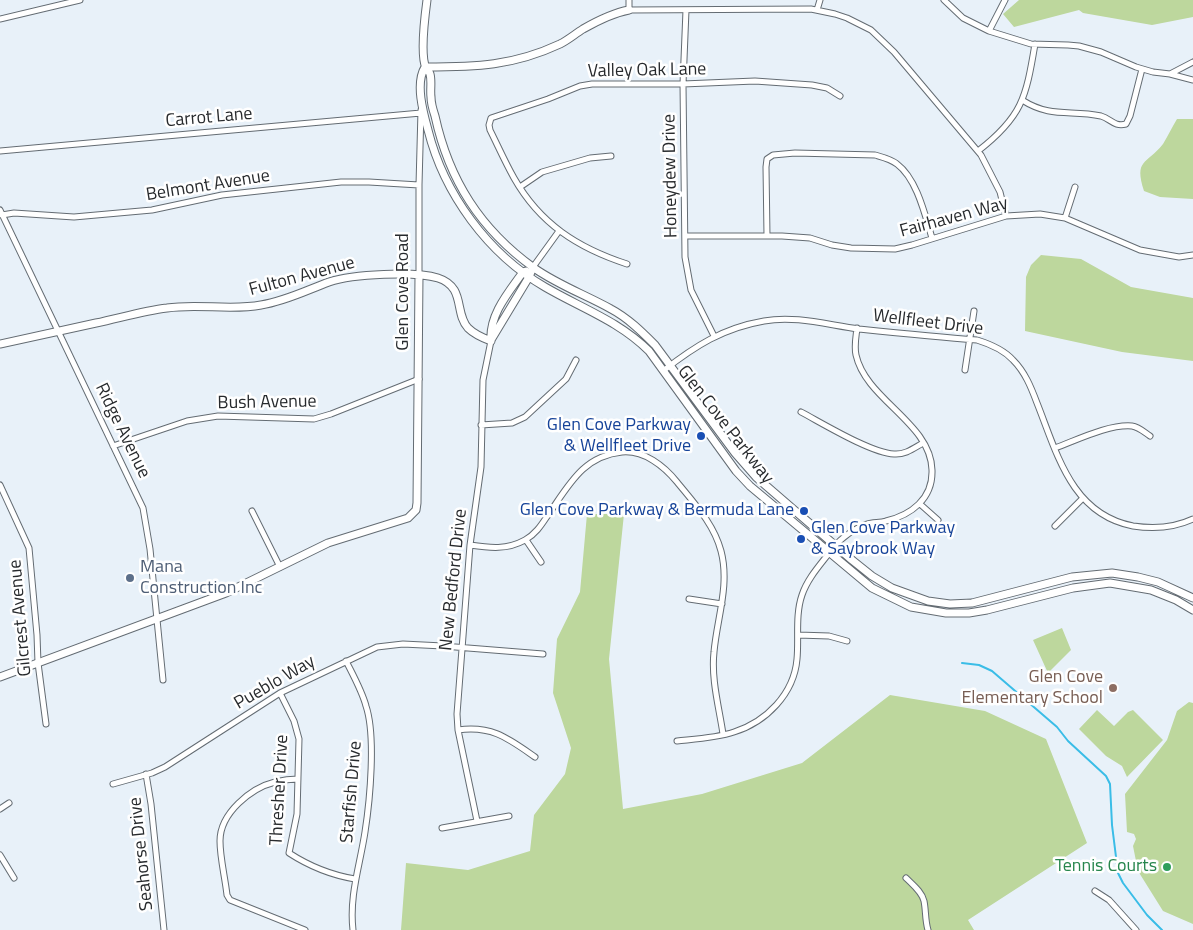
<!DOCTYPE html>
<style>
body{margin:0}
canvas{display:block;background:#e8f1f9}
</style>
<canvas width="1193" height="930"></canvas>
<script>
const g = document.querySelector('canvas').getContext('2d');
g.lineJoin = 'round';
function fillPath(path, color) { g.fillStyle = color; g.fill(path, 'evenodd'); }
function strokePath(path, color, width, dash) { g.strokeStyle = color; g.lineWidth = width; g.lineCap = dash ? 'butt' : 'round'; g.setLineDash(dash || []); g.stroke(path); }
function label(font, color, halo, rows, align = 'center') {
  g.font = font + ' "Titillium Web",sans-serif'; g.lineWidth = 5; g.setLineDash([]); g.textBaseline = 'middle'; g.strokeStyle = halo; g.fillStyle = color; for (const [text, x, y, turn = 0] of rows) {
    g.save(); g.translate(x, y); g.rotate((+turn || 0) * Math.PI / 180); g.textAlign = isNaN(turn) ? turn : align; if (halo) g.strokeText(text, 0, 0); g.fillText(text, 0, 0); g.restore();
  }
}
fillPath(new Path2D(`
 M1019,0H1193V17L1152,25L1083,13L1079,10L1014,27L1003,14Z
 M1177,119H1193V199L1160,197L1144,191C1134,159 1146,165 1163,144C1168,136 1172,127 1177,119Z
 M1041,255L1081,259L1131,287L1193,298V361L1122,352L1025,331L1026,277L1031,265Z
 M587,514H624L609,659L623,809L702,794L802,763L890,695L985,711L1046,739L1087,843L968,920L974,930H401L406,863L468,870L530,851L534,815L565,774L571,748L553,693L557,639L580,592Z
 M1062,628L1071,650L1048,673L1033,640Z
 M1189,702L1193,703V924L1163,911L1138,871L1133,846L1136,839L1134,834L1127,832L1125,794L1167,740L1177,711Z
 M1097,710L1114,726L1128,712L1133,710L1163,740L1127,777L1122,766L1106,756L1079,729Z`), '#bdd79d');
strokePath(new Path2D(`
 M962,663L979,665L992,671L1057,727L1068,741L1106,776L1110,784L1112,825L1118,873L1123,883L1147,915L1162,930`), '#3abde7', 2);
const street = new Path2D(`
 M629,0V10L811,9L835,14L847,18L871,30L894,52L981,155L1000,192L1006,216
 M944,0L963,18L989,31L1031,44L1068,45L1079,46L1101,52L1136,67L1153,72L1170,74
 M686,10L683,84L685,257L691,290L714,336
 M817,10L820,0
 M0,19L80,0
 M989,31L1005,0
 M1193,62L1170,74L1193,80
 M1022,100C1052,119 1071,109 1101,116C1111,119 1114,127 1126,124L1130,116L1142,69
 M0,151L421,113
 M978,151C1022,117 1026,98 1035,44
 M520,187L542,172L590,158L611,156
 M0,210L143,508L150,549L163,680
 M2,215L14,213L74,217L152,210L222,195L341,182H369L419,185
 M1065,218L1075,187
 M685,236H782L810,238L832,245L851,248L895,249L912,245L1006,216L1040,214L1065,218L1140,250L1179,257L1193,255
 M767,236L766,167L767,159L773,155L795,153L875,155C882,157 891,159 897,164C917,179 925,215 932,238
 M627,264C578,248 540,224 514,178C505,162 498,146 490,130L489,125L491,118L548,99L580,86L592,84H683L755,81L812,85L827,88L840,96
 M533,267L559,231
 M419,275V185L421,110
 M965,370L974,311
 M663,371C695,346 723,328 764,321C795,315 828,325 859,329C898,333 937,337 977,340C990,344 1003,349 1013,360C1025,372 1031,387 1037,403C1057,453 1071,514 1133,526C1153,529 1174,528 1193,519
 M801,412C822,423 871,453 894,454C905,455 914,448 923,443
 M481,425L512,423L525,417L566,379L576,360
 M113,446L187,421L218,416L314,419L331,414L419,379
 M1055,448C1077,440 1109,424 1132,426C1139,427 1144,432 1150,436
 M0,485L29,548L37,635L38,663L46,724
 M920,504L938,520
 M252,511L280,567
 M1055,526L1083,498
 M526,540L541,562
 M470,545C490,548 507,550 525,540C536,534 542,524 548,515C569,485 583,456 622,452C644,450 664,466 677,482C694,503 714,524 721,551C730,585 717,618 714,652C711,679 719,707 723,734
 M689,599L722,604
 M798,635L829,636L847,641
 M346,661C353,675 362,691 366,706C376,736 370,800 365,832C360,865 349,896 353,930
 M280,693L294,721L299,739L297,814L289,853C309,866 331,875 355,879
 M458,730C492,725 509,739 535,757
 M677,741C696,739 716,738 734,732C766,722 794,694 797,659C799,639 795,615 802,595C808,577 822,563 833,548C841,538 855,528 867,524C873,522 880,523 886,521C911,515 933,499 932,470C931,423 866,400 856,355C854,346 856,337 857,328
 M146,774L151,804L164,930
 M298,779C291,779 283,780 275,782C251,788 220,813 220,841C220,858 225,877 227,895L230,900L305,930
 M113,784L152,773L165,767L280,693L377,647L403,644L443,646L543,654
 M0,809L9,803
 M477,821L458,730L457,714L470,545L481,467L483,380L491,341
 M442,828L509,816
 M0,855L14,878
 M906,878C913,885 922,892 924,901C926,911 925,920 928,930
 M1095,891L1109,900L1136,930`);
const secondary = new Path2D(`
 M427,0C425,15 420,55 426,68C427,71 429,71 430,74C432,81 430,90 431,97C431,103 433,110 435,116C449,180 480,229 534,268C558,285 586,295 611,309C628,318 642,332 655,345L735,453L756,477L852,560L872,576L892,588L928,601L950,604L972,603L1072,577L1112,573L1138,577L1158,582L1193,598
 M425,67C415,83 423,112 428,130C444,194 488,254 545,287C581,308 619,321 649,351L736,471L750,486L872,588L911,607L946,613H969L987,610L1073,588L1110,583L1151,590L1176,600L1193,610
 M425,67C476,67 513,66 560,44C568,40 575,34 583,29C597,21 613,13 629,10
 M491,340L529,277L533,267
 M491,341C489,315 508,293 523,272L526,271
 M0,344C32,337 64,330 96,323C120,318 143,311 167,308C198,303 230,311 261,305C286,301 307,290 329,282C353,274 415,271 438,278C466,287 454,313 468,328C474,334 483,338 491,341
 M0,677L226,593L328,543L408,518L416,510L417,503L419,275`);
strokePath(street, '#646c73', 7);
strokePath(secondary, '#646c73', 9);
strokePath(street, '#fff', 5);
strokePath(secondary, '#fff', 7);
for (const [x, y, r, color] of [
 [701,436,5,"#1a4fb4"],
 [804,511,5,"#1a4fb4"],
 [801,539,5,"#1a4fb4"],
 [130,578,5,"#5c6f8a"],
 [1113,688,5,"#8d6e63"],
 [1167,867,5,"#2e9e5b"]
]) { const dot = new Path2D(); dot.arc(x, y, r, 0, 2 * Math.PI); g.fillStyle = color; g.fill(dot); strokePath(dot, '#fff', 2); }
label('18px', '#272a2d', '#fff', [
 ["Valley Oak Lane",647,71,-1],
 ["Carrot Lane",209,118,-5],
 ["Honeydew Drive",671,176,-91],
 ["Belmont Avenue",208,186,-9],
 ["Fairhaven Way",954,218,-15],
 ["Fulton Avenue",302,277,-15],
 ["Glen Cove Road",404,292,-90],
 ["Wellfleet Drive",928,323,7],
 ["Bush Avenue",267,403,-1],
 ["Glen Cove Parkway",725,425,52],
 ["Ridge Avenue",122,431,64],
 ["New Bedford Drive",454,580,-84],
 ["Gilcrest Avenue",21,618,-95],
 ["Pueblo Way",275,683,-30],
 ["Thresher Drive",280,790,-87],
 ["Starfish Drive",352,792,-85],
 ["Seahorse Drive",142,854,-96]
]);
label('18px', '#164399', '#fff', [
 ["Glen Cove Parkway",691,426],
 ["& Wellfleet Drive",691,447],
 ["Glen Cove Parkway & Bermuda Lane",794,511],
 ["Glen Cove Parkway",811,529,"left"],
 ["& Saybrook Way",811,550,"left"]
], 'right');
label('18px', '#4e5e75', '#fff', [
 ["Mana",140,568],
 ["Construction Inc",140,589]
], 'left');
label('18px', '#785e54', '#fff', [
 ["Glen Cove",1103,678],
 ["Elementary School",1103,699]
], 'right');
label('18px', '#27864d', '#fff', [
 ["Tennis Courts",1157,867]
], 'right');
</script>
